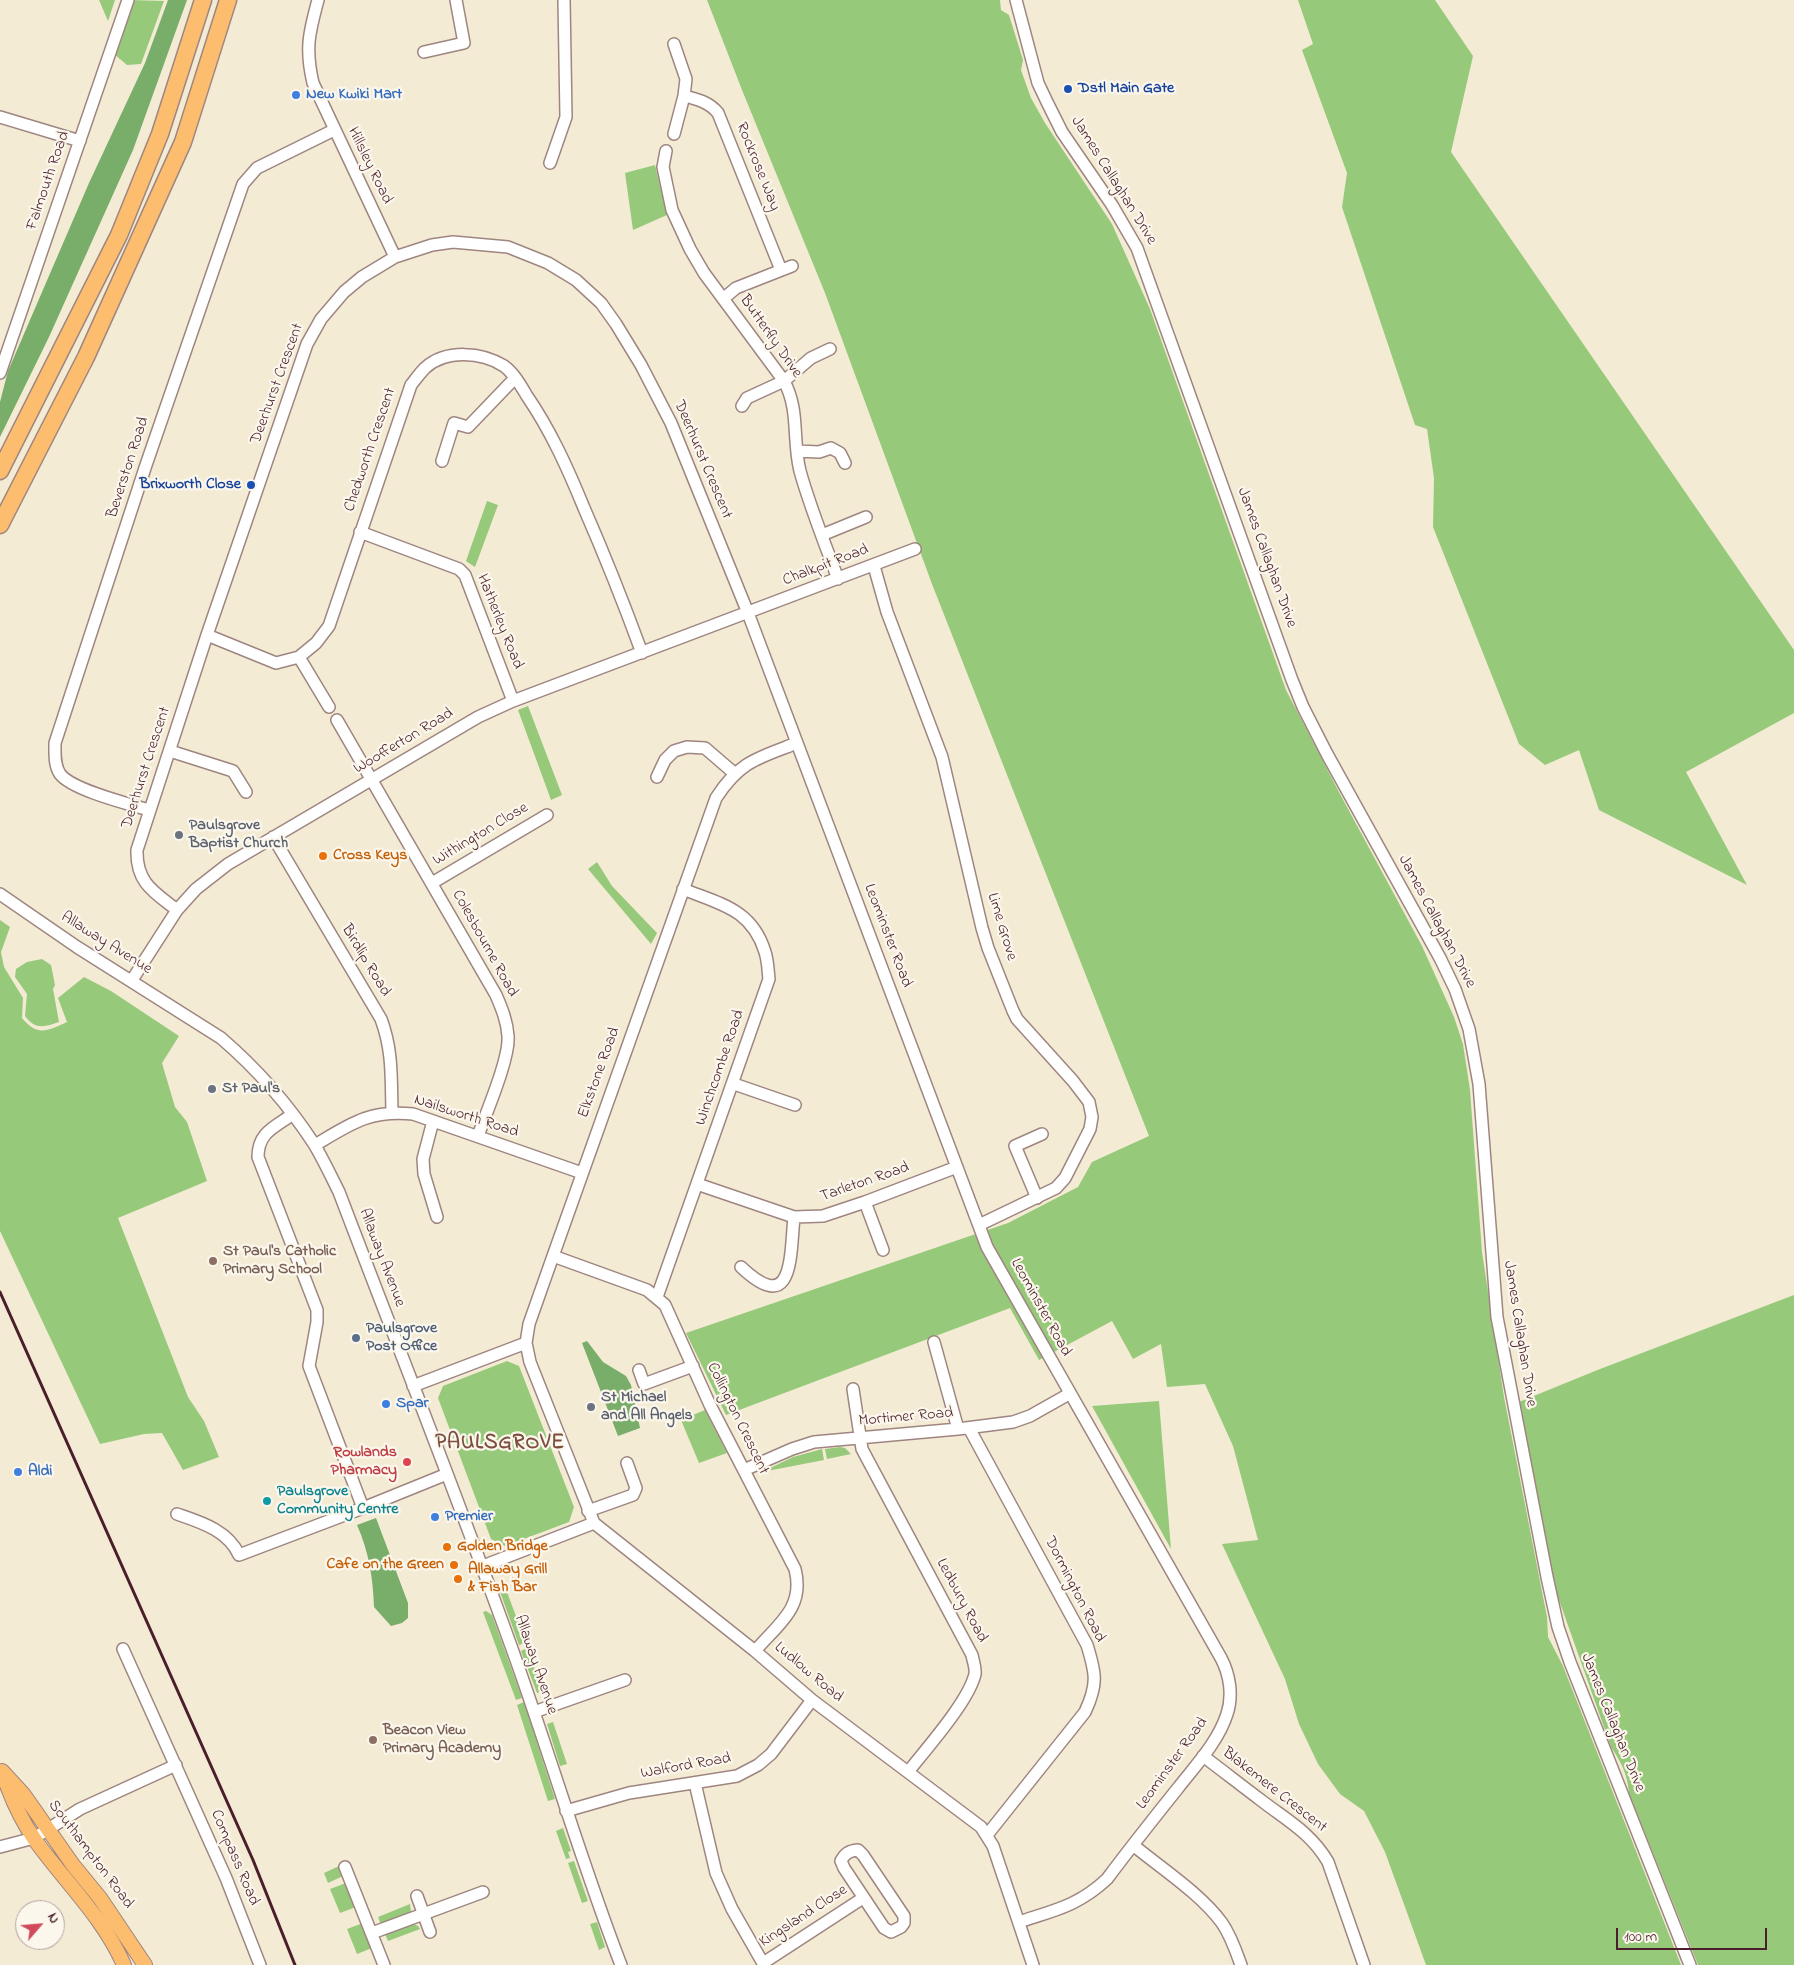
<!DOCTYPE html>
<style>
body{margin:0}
#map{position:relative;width:1794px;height:1965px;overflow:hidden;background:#f4ebd5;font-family:"Indie Flower",sans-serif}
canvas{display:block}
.north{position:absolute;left:15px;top:1900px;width:50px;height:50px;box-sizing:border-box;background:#fbf7ec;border:1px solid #b4a19f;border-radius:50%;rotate:63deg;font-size:14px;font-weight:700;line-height:20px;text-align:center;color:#4a1f2b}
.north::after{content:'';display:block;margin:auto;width:18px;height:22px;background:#d1495b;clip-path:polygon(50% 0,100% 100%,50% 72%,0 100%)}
.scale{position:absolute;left:1616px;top:1928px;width:151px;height:22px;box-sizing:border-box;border:2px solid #4a1f2b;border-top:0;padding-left:6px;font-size:15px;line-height:18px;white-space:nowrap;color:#4a1f2b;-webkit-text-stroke:4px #fbf7ec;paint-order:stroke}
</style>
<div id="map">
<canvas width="1794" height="1965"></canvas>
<div class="north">N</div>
<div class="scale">100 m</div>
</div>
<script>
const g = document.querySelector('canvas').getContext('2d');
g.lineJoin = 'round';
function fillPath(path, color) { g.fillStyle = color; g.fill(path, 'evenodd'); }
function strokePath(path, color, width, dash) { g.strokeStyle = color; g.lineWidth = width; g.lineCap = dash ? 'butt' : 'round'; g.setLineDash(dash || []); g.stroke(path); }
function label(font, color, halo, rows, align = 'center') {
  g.font = font + ' "Indie Flower",sans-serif'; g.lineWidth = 4.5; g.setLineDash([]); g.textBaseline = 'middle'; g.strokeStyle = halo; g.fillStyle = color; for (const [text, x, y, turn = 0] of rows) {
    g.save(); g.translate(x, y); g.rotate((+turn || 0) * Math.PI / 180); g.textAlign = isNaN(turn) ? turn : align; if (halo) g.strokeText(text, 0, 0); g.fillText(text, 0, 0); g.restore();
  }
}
fillPath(new Path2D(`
 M99,0H115L108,21Z
 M131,0L164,1L141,64L127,65L113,53Z
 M707,0H1000L1001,10L1009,15L1023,60L1021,70L1031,98L1045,123L1112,224L1150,309L1286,690L1340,794L1422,946L1454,1017L1463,1044L1470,1090L1482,1252L1504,1397L1547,1617L1548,1637L1563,1666L1681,1965H1426L1385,1852L1364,1811L1340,1794L1318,1764L1299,1724L1285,1679L1222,1544L1258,1540L1233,1446L1205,1384L1167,1387L1161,1344L1133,1359L1112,1321L1039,1360L1010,1308L726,1415L686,1333L1008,1223L1078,1187L1092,1162L1149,1136L932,584L825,293L742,90Z
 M1298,0H1435L1473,56L1451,152L1794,650V713L1686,772L1747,885L1599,810L1579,750L1545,765L1519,744L1433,527L1434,478L1427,429L1415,425L1342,207L1347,173L1302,50L1313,44Z
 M655,165L667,215L633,230L625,173Z
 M487,501L498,505L475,567L466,561Z
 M528,706L562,795L551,800L518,710Z
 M597,862L612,886L657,933L651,944L588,869Z
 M0,920L10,927L1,952L4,967L23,998L22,1018C38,1037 47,1031 67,1022L58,998L84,977L111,991L179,1036L162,1063L175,1107L187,1122L207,1181L118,1218L188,1397L204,1421L219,1457L183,1470L162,1433L144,1434L100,1444L0,1231Z
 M42,959L51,965L55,985L53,989L59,1022C45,1027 35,1030 25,1016L27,994L15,977L16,969L27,962Z
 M1794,1295V1965H1698L1629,1793C1627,1773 1622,1764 1611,1747L1553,1583L1519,1402L1600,1369Z
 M507,1361L519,1366L574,1507L569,1522L505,1546L491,1539L438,1398L443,1386Z
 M1159,1401L1171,1549L1092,1406Z
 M705,1410L727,1453L699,1463L681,1420Z
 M840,1447L845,1448L851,1454L827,1459L825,1449Z
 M822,1449L824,1460L762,1472L793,1457Z
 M504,1584L526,1643L519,1645L498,1586Z
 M486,1611L492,1615L522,1698L516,1700L483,1612Z
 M527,1648L543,1691L537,1693L521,1651Z
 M524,1702L555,1799L548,1801L517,1705Z
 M553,1722L567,1764L560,1766L547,1724Z
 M563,1828L571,1851L568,1852L570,1858L566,1859L556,1831Z
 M574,1861L588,1901L582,1903L568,1863Z
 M339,1866L343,1876L328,1883L324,1873Z
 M346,1883L356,1907L340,1913L330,1889Z
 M410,1904L411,1912L408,1915L381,1925L378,1917Z
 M597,1922L605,1947L599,1950L590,1924Z
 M363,1923L372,1948L357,1954L347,1929Z
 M412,1923L418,1926L420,1929L388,1941L385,1934Z`), '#96c97a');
fillPath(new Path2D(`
 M168,0H187L133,150L49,337L0,437V402L8,371L89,183L145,63Z
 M587,1341L603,1362L626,1376L631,1385L640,1428L618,1436L582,1343Z
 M376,1518L408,1603V1618L402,1623L391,1626L374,1607C373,1578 369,1552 357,1525Z`), '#78ad6a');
const minor = new Path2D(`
 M318,0C309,33 305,49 313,83L395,257
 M1016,0L1038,83L1047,102L1062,132L1112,205L1137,248L1292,680L1303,707L1327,754L1440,958L1455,989L1469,1029L1479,1084L1497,1317L1547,1577L1558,1627L1570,1662L1690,1965
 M674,44L686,79L684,96L674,134
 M424,52L464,43L456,0
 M684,96C697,99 709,102 718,113L781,270
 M0,117L80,141
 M666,151L663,167L672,210L690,249L704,273L784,381C800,411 792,439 800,471C810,507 825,544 838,579
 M550,163L566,117L564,0
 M723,299L736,288L792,266
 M0,373L128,0
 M742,406L747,398L784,381L811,358L830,349
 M797,451L819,452L831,448L840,453L845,463
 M442,461L454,423L468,427L515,378
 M360,532L459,569L465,575L513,701
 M822,535L866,517
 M874,566L887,612L942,757L982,928L988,948L1013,1011L1017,1019L1073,1081L1089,1102L1092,1117L1090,1129L1065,1178L1056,1188L979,1225
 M207,635L276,663L299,657L316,643L329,626L411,385C415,380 420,373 425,368C446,349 482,352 504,366C514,373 521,386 527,396C551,431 568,469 584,508C605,556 624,604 642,653
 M299,657L329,707
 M337,720L496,995C502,1009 507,1021 508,1036C510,1058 486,1113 478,1136
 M797,743C758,758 740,761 716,798L553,1256L529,1324L526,1343L530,1362L594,1523L755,1651L812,1700L981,1827L993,1846L1033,1965
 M170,751L233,771L246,792
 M657,777L665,760L674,751L687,747L705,748L734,773
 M149,810C129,804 72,790 60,774C54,765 55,753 55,743L146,465L243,184L257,168L334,130
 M273,837L381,1019C393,1051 391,1079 392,1112
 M432,883L547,815
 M0,894L77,947L221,1038C257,1069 288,1104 314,1144C323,1159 331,1176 339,1192C398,1347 460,1503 516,1660C552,1761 582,1864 621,1965
 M177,910C154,892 136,883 137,850L207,635L307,344L321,319L344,292L362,277L395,257L432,245L453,242L508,247L548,263L576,280L601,303L616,324L641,365L671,423L748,613L987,1247L1221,1658C1230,1675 1233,1696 1227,1714C1218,1742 1196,1765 1178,1788C1154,1818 1130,1848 1107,1879C1078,1906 1055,1910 1019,1922
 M132,980L177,910L196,889L228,864L478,717L513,701L915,549
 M734,1084L795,1105
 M293,1114C275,1127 258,1132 258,1157L317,1310V1322L309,1366L363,1508
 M433,1121L423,1159L424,1174L437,1217
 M315,1145C352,1123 369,1110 413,1114L582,1173
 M697,1184L794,1217L823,1216L865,1202L957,1167
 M1037,1198L1015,1146L1042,1134
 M865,1202L883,1250
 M553,1256L647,1290L665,1305L710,1405L795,1569C805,1608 778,1624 755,1651
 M741,1267C794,1317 790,1256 794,1217
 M657,1297L769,979C768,971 768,961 765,952C752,909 720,904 683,889
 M934,1342L958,1429
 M639,1370L644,1384L693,1366
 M413,1386L526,1343
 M853,1389L862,1449L972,1655C973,1661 976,1668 975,1674C969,1701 926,1749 908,1772
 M969,1428L1087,1645C1096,1674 1098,1684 1085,1712L987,1835
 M744,1470L792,1449L814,1442L958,1429L1013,1422L1030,1416L1069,1394
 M588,1511L633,1495L636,1488L627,1463
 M177,1514C200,1522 228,1530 239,1555L363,1508L447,1474
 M483,1566L594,1523
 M123,1649L226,1878L260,1965
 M534,1712L625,1680
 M1203,1756C1223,1771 1242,1786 1262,1801C1288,1821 1311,1833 1328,1862L1364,1965
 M695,1783L716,1873L732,1909L764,1965
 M566,1811L629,1793L737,1776L758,1765L771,1754L812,1700
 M1133,1845C1161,1868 1201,1894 1222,1923C1231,1936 1236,1951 1241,1965
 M0,1847L34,1838L80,1809L176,1765
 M858,1850L863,1855L904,1916V1923L901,1927L891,1932L884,1928L844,1868L841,1861C845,1853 849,1851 858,1850Z
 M345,1867L384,1965
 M417,1896L430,1932
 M372,1933L483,1892
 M763,1963L863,1898`);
const major = new Path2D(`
 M2,1771L24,1795L73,1865L100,1898L145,1965
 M4,1777C12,1800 21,1820 35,1840C65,1882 103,1917 124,1965`);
const highway = new Path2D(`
 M0,471L119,235L160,134L203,0
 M0,525L86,357L183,142L228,0`);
strokePath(minor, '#9f8580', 14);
strokePath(major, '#9f8580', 16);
strokePath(highway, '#9f8580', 19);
strokePath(minor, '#fff', 11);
strokePath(major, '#fcbd6f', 14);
strokePath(highway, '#fcbd6f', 16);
strokePath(new Path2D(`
 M0,1292L253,1860L295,1965`), '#4a1f2b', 3);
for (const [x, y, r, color] of [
 [1068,89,5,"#1a4fb4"],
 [296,95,5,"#3f7fe0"],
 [251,485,5,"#1a4fb4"],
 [179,835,5,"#6b7280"],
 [323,856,5,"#e8710a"],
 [212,1089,5,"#6b7280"],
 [213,1261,5,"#8d6e63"],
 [356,1338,5,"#5c6f8a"],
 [386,1404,5,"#3f7fe0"],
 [591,1407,5,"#6b7280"],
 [407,1462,5,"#e0444e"],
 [18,1472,5,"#3f7fe0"],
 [267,1501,5,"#0f9aa8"],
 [435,1517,5,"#3f7fe0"],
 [447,1547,5,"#e8710a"],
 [454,1565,5,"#e8710a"],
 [458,1579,5,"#e8710a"],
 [373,1740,5,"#8d6e63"]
]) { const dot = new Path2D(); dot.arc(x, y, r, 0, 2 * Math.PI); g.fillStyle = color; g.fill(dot); strokePath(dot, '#fbf7ec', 2); }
label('bold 16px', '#164399', '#fbf7ec', [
 ["Dstl Main Gate",1078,89],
 ["Brixworth Close",241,485,"right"]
], 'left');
label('bold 16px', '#366cbe', '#fbf7ec', [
 ["New Kwiki Mart",306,95],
 ["Spar",396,1404],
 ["Aldi",28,1472],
 ["Premier",445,1517]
], 'left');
label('16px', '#4a1f2b', '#fbf7ec', [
 ["Hillsley Road",369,166,64],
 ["Rockrose Way",757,167,68],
 ["Falmouth Road",49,181,-71],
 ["James Callaghan Drive",1113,181,58],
 ["Butterfly Drive",770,337,55],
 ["Deerhurst Crescent",278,384,-70],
 ["Chedworth Crescent",371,450,-71],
 ["Deerhurst Crescent",702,460,67],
 ["Beverston Road",129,468,-72],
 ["James Callaghan Drive",1266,558,70],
 ["Chalkpit Road",826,566,-21],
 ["Hatherley Road",499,622,68],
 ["Woofferton Road",404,742,-31],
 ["Deerhurst Crescent",147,768,-72],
 ["Withington Close",481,835,-31],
 ["James Callaghan Drive",1436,922,62],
 ["Lime Grove",1001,927,73],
 ["Leominster Road",887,936,69],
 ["Allaway Avenue",106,944,32],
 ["Colesbourne Road",484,944,61],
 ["Birdlip Road",365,961,59],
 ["Winchcombe Road",721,1068,-71],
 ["Elkstone Road",600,1073,-70],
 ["Nailsworth Road",466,1117,18],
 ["Tarleton Road",865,1183,-19],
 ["Allaway Avenue",381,1258,69],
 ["Leominster Road",1040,1308,61],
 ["James Callaghan Drive",1519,1334,81],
 ["Mortimer Road",906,1418,-5],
 ["Collington Crescent",737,1419,64],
 ["Dormington Road",1074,1590,63],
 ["Ledbury Road",961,1601,62],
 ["Allaway Avenue",535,1665,71],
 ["Ludlow Road",808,1673,40],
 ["James Callaghan Drive",1612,1723,68],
 ["Leominster Road",1173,1764,-54],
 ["Walford Road",686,1767,-10],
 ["Blakemere Crescent",1274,1791,38],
 ["Southampton Road",90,1855,53],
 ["Compass Road",234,1858,67],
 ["Kingsland Close",804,1917,-33]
]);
label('bold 16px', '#5b616d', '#fbf7ec', [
 ["Paulsgrove",189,826],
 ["Baptist Church",189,844],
 ["St Paul's",222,1089],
 ["St Michael",601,1398],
 ["and All Angels",601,1416]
], 'left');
label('bold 16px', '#c56008', '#fbf7ec', [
 ["Cross Keys",333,856],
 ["Golden Bridge",457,1547],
 ["Cafe on the Green",444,1565,"right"],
 ["Allaway Grill",468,1570],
 ["& Fish Bar",468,1588]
], 'left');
label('bold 16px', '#785e54', '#fbf7ec', [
 ["St Paul's Catholic",223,1252],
 ["Primary School",223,1270],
 ["Beacon View",383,1731],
 ["Primary Academy",383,1749]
], 'left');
label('bold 16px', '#4e5e75', '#fbf7ec', [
 ["Paulsgrove",366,1329],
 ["Post Office",366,1347]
], 'left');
label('bold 16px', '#be3a42', '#fbf7ec', [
 ["Rowlands",397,1453],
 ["Pharmacy",397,1471]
], 'right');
label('bold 16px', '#0d838f', '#fbf7ec', [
 ["Paulsgrove",277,1492],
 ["Community Centre",277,1510]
], 'left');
g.letterSpacing = '1px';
label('bold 21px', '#7d4e3f', '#fbf7ec', [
 ["PAULSGROVE",500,1445]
]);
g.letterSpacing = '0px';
</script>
